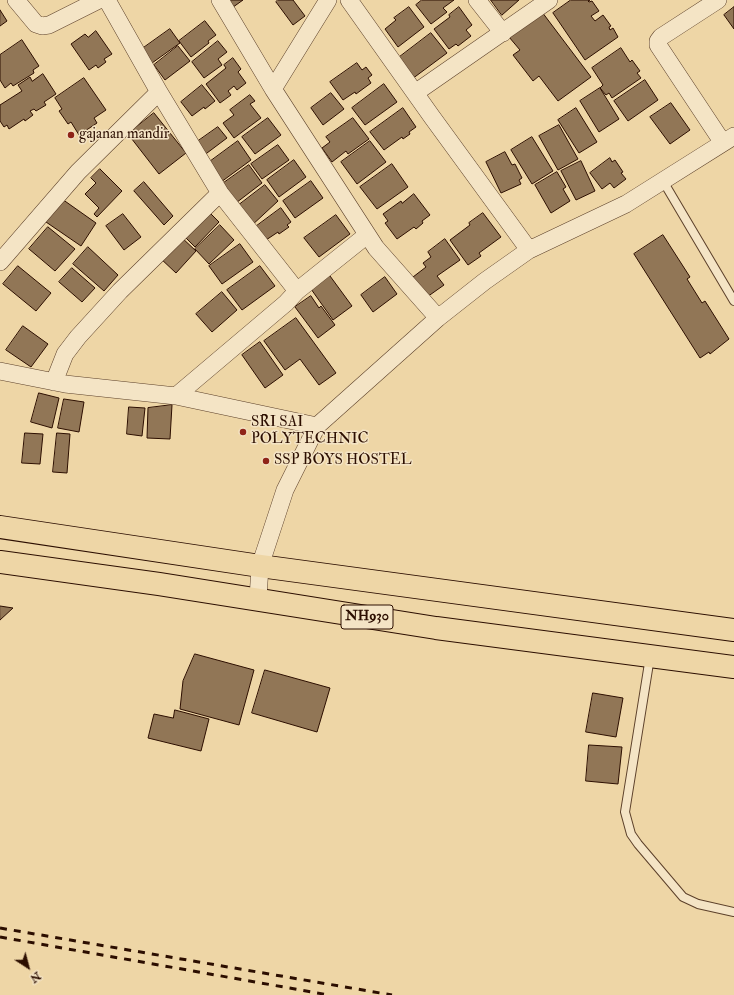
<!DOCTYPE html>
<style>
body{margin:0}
#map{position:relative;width:734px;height:995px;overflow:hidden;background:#eed6a6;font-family:"IM FELL Double Pica",serif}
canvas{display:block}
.north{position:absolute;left:8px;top:947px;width:40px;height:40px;-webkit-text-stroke:3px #f4e4c5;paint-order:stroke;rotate:144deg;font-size:11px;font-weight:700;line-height:16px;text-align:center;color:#2c0e00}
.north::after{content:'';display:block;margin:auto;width:14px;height:18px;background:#2c0e00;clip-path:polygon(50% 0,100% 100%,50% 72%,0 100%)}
</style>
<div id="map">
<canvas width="734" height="995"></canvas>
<div class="north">N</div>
</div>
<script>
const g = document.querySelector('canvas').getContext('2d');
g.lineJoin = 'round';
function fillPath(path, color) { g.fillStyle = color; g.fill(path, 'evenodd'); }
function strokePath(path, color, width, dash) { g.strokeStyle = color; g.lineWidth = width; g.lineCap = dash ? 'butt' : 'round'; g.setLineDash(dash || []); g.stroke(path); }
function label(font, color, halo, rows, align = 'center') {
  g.font = font + ' "IM FELL Double Pica",serif'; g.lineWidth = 3; g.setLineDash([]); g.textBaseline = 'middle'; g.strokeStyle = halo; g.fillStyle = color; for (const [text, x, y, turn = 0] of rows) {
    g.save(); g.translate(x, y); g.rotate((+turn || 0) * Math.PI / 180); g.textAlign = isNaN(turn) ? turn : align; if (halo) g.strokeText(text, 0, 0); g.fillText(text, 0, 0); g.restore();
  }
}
const building = new Path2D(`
 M222,0H243L229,10Z
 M278,0H293L305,16L293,25L276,2Z
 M422,0H454L443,8L447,12L431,24L416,5Z
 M491,0H519L502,15Z
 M571,0H590L588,1L589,2L592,1L599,11L591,16L595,21L603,15L611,26L609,27L610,30L613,28L618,37L585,60L553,13Z
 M409,7L424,27L398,47L385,29L396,20L394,18Z
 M459,7L472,25L466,30L471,36L458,46L456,44L449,49L434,29L450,17L449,15Z
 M734,7V29L724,15Z
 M0,10L7,21L0,26Z
 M542,12L591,77L558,101L539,76L533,81L513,55L520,50L509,37Z
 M205,21L216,35L208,41L209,43L191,57L179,41Z
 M170,29L180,43L152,63L142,49Z
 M96,31L112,54L104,59L106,62L98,68L96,65L89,70L71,44L85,34L88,37Z
 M431,33L447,53L412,79L397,59Z
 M22,40L39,66L33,70L34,73L13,86L11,83L5,88L0,80V55Z
 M218,41L227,52L218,59L222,65L204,78L192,62Z
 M178,46L190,61L165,80L154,65Z
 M621,48L630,62L632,60L640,71L637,73L641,78L612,98L609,93L606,95L600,88L603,85L592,68Z
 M233,58L241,69L238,72L246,83L237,90L234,86L228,91L231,95L220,103L206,84L226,68L224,65Z
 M357,63L362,70L366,67L372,75L368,78L371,83L356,94L355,92L343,100L330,82Z
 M43,74L56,94L44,102L46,105L36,111L34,109L30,111L33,115L25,121L24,119L9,129L7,125L4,127L0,121V105L22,91L18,85L30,77L32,81Z
 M84,78L106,110L94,118L97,123L79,135L71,122L68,124L59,111L62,109L55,98Z
 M645,80L658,100L628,121L614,101Z
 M384,84L397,102L365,125L352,108Z
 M202,85L215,101L205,109L204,107L192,116L181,102Z
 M600,88L619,119L599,132L580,101Z
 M331,93L344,109L323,125L311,108Z
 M250,95L255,101L250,104L261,118L234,138L223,123L234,115L230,110Z
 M671,103L690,130L670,144L650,117Z
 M403,108L416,127L409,132L410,134L403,139L402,137L384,150L370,132Z
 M576,108L597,142L579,153L558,120Z
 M154,113L186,153L159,174L128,134Z
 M268,118L281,135L255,154L242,137Z
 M353,118L369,139L348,154L346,151L332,162L322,148L330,142L326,137Z
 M559,125L578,159L558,170L539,136Z
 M218,127L227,138L203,156L194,144Z
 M532,137L553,171L532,184L511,150Z
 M238,141L251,160L217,185L204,166Z
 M370,141L386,162L357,184L341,162Z
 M278,145L289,160L262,179L251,164Z
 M505,152L512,165L515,164L522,178L519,180L521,184L501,193L486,162Z
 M610,158L612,162L615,160L623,172L621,173L626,179L614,188L610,183L602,189L590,173Z
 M294,160L306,177L279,197L267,180Z
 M581,161L595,191L576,200L561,171Z
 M392,164L408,187L377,209L360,187Z
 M249,165L262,183L232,206L218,187Z
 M100,169L122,191L97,217L94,214L99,208L85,194L96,183L91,178Z
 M557,172L566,187L563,189L570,201L551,213L535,185Z
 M311,181L323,198L295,218L283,201Z
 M144,182L173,216L164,225L134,191Z
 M265,185L278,201L250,227L235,208Z
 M414,194L430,215L422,221L423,223L416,229L414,227L397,239L385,223L388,221L383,214L401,201L402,203Z
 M62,199L96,223L81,246L46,222Z
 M205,208L219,222L195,247L181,233Z
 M281,208L291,222L287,225L289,227L279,234L278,232L263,242L254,228Z
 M483,213L501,237L479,253L481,256L468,265L450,240L470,225L469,223Z
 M123,214L141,237L124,250L106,226Z
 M336,215L350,234L319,257L304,238Z
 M220,225L234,240L209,264L195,249Z
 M48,227L75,249L55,271L29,249Z
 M663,235L690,277L687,279L702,303L705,301L729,339L710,354L709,352L700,358L634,254Z
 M180,236L196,251L176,273L159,257Z
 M445,239L460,260L437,276L444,285L427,297L413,277L426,267L423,263L431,257L428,252Z
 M240,244L253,262L222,284L209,266Z
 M88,247L118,275L104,291L73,264Z
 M18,266L51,293L36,311L3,284Z
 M260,266L275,286L242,310L227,290Z
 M72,268L95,288L82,302L59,282Z
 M330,276L352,306L333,320L311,289Z
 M385,277L397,294L373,312L361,295Z
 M222,292L237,310L212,332L196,314Z
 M311,296L319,308L321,306L335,325L318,338L295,307Z
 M296,318L336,373L319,385L300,359L285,370L264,341Z
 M23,326L48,344L31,367L6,350Z
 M260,342L283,375L265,388L242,355Z
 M39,393L59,398L52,428L31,422Z
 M64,399L84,402L79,432L58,428Z
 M172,405L170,439L147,438L148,408Z
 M129,407L145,408L142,436L127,434Z
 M25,433L43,434L40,464L22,463Z
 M57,433L70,434L67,473L53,472Z
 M0,606L13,608L0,620Z
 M195,654L254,670L239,725L180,709L183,681Z
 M265,670L330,688L317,732L252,713Z
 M593,693L623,698L616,737L586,732Z
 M175,710L209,719L201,751L148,738L154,714L173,718Z
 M589,745L622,747L618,784L586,781Z`);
fillPath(building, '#917656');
strokePath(building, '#2c0e00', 1);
const service = new Path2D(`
 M663,181L734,301
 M650,657L625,812L631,834L638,844L683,897L698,904L734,912`);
const minor = new Path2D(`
 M16,0L36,24L42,26L49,25L99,0
 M107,0L159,92L220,193L297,291
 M220,0L273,89
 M349,0L432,117L529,250
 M477,0L503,33
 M718,0L661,37L658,41V45L723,143
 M415,93L549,0
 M0,262L78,172L159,92
 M438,318L485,281L529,250L626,204L734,136
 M0,371L65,384L176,396L317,426
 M54,382L65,354L78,337L120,291L220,193
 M176,396L286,303L297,291L367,235
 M258,599L260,566L285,490L317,426L438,318L376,248L273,89L328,0`);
const trunk = new Path2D(`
 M0,527L260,566L734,630
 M0,562L159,584L436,628L734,667`);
strokePath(service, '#5c402a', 10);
strokePath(minor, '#5c402a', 18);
strokePath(trunk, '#2c0e00', 24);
strokePath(service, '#f4e4c5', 8);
strokePath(minor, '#f4e4c5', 17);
strokePath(trunk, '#eed6a6', 22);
strokePath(new Path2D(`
 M0,928L392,995
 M0,937L329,995`), '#2c0e00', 3, [7, 7]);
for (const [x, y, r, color] of [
 [71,135,4,"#8f2418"],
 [243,432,4,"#8f2418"],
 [266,461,4,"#8f2418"]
]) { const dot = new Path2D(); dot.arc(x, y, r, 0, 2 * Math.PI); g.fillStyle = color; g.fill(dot); strokePath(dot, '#f4e4c5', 1.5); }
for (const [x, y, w] of [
 [367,617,52]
]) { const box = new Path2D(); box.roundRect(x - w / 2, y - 12, w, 24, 3); g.fillStyle = '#f4e4c5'; g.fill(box); strokePath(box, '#2c0e00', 1); }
label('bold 14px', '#2c0e00', null, [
 ["NH930",367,617]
]);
label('15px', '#2c0e00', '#f4e4c5', [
 ["gajanan mandir",79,135],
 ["SRI SAI",251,423],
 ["POLYTECHNIC",251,440],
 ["SSP BOYS HOSTEL",274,461]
], 'left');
</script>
